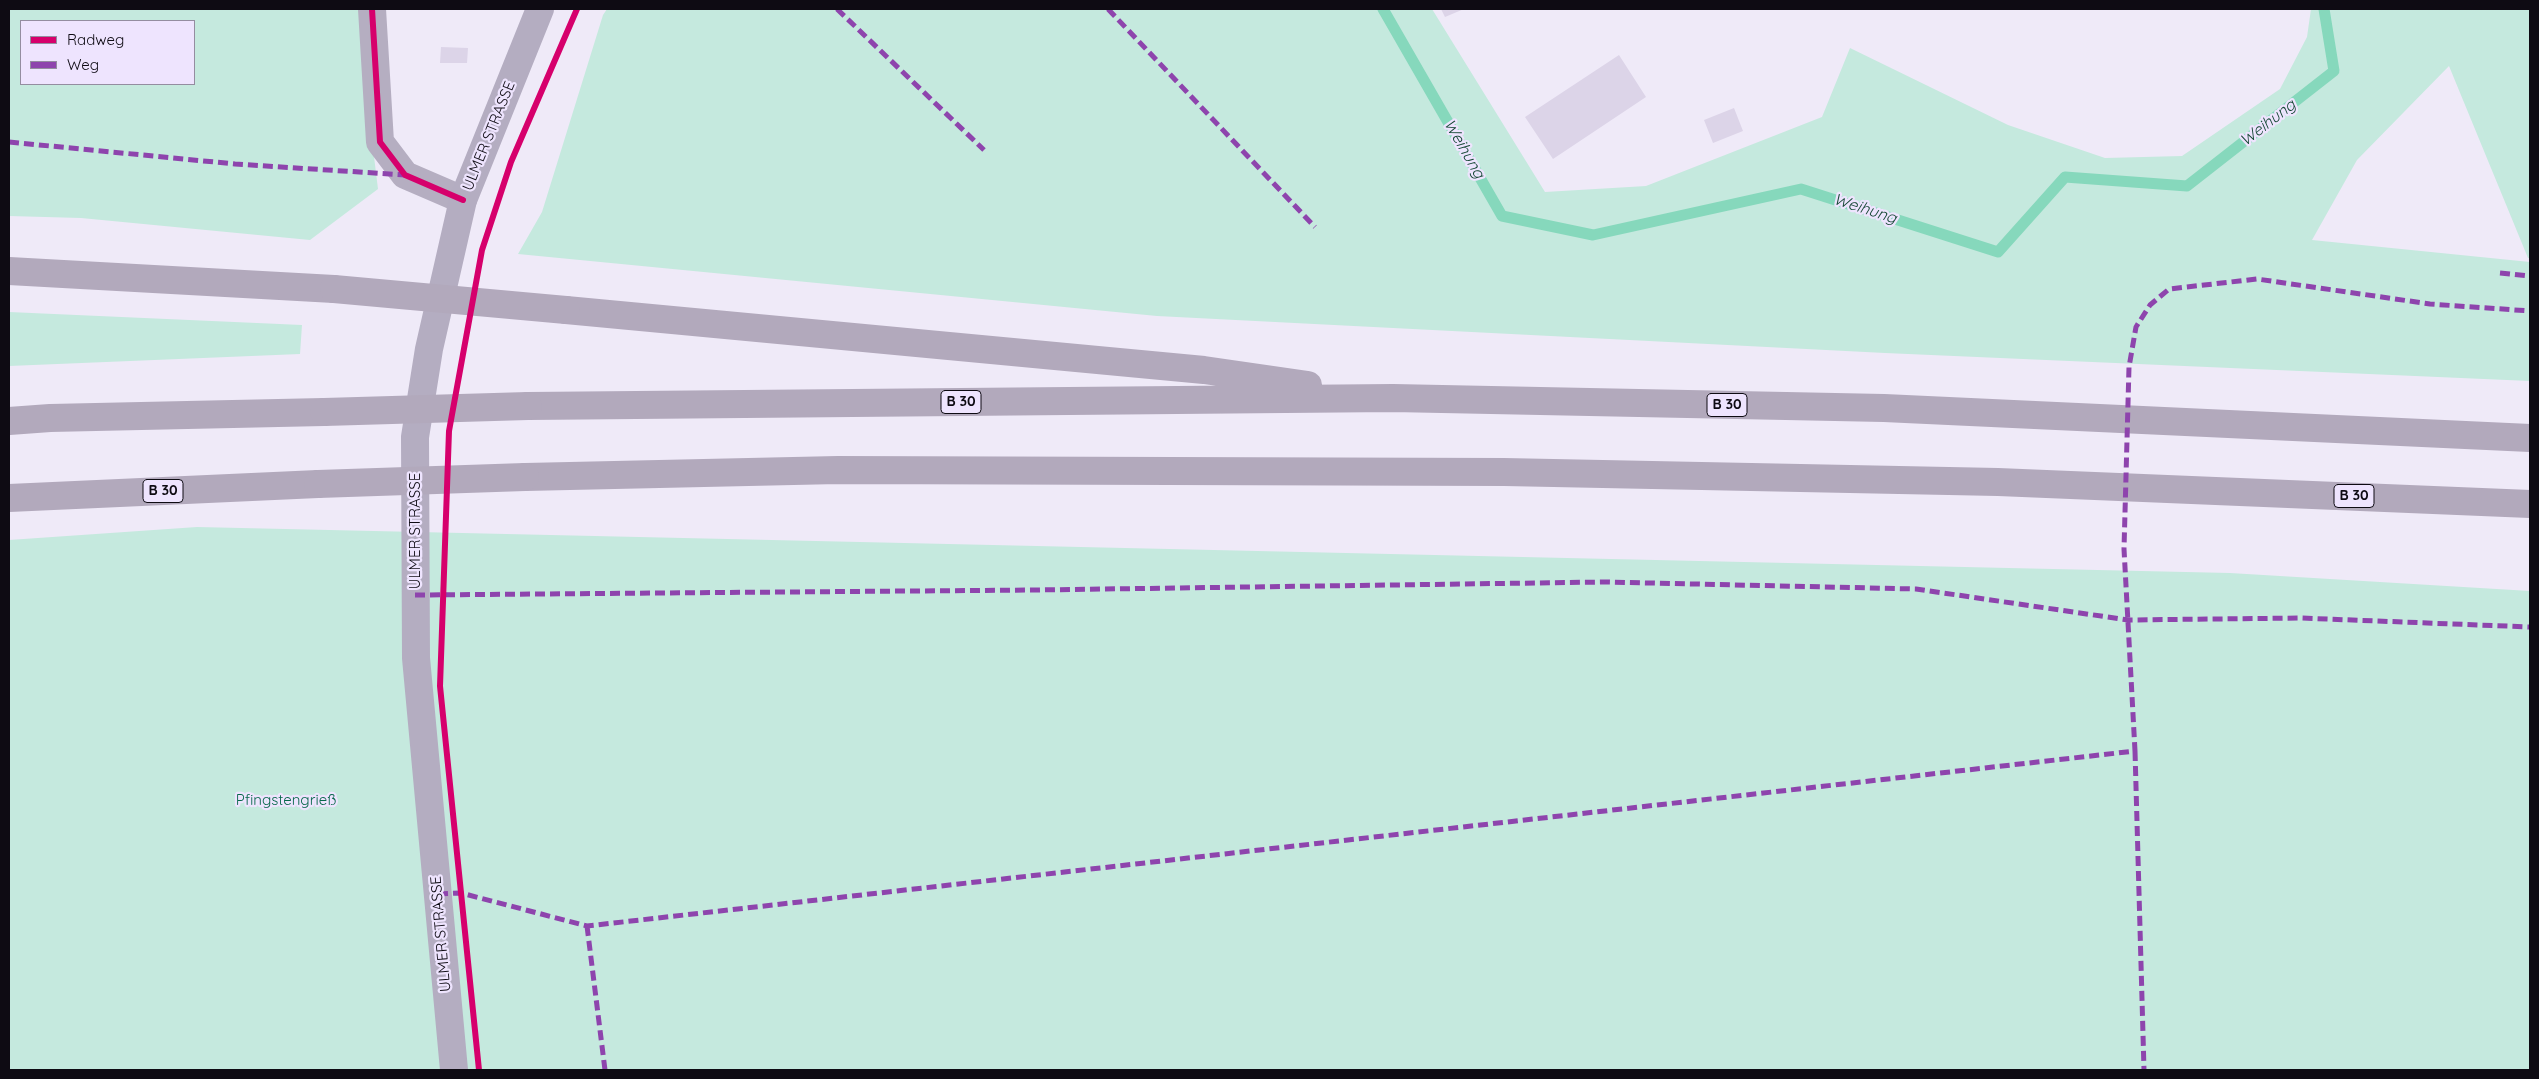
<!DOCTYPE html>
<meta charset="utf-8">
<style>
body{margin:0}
#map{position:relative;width:2539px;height:1079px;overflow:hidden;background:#efeaf8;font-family:Quicksand,sans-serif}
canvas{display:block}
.frame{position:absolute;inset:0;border:10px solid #0e0b13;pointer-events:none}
.legend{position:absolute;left:20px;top:20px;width:175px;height:65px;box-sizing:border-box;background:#eee4fe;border:1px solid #948da0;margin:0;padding:6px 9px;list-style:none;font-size:15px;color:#0e0b13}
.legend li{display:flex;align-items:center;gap:10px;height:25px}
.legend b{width:25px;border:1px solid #948da0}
</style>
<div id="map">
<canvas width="2539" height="1079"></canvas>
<div class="frame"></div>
<ul class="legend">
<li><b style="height:6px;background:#d6006c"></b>Radweg</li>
<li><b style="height:6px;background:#8e44ad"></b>Weg</li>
</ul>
</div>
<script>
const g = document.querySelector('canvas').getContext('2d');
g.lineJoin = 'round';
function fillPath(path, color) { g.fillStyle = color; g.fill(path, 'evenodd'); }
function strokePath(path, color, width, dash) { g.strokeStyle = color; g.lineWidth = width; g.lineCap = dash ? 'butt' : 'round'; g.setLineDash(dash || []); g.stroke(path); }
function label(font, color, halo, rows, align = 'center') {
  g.font = font + ' Quicksand,sans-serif'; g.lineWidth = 4.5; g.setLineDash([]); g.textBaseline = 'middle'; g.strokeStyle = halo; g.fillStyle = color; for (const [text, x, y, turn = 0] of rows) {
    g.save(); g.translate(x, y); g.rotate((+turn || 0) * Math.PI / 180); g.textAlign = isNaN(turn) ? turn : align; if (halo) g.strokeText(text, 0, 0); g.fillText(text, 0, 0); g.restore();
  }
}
fillPath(new Path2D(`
 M9,9H369V116L378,189L310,240L81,218L9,216ZM21,21H194V84H21Z
 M607,9H1432L1545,192L1646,186L1822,117L1850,48L2008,125L2105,158L2182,156L2280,89L2307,37L2311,9H2530V258H2528L2449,66L2357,160L2312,240L2530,262V381L1885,353L1157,316L518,254L542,212L603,15Z
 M9,312L302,325L300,354L9,366Z
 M197,527L2230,573L2530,591V1070H9V540Z`), '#c5e9de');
strokePath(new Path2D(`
 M1383,9L1502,216L1593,235L1801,189L1998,252L2065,177L2187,186L2334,71L2324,9`), '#86d8bc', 11);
fillPath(new Path2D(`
 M1441,9H1464L1445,17Z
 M441,47L468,48L467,63H440Z
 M1619,55L1646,97L1553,159L1525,117Z
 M1734,108L1743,131L1713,143L1704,120Z`), '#dcd4e8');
strokePath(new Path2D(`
 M372,9L380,142L405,175L463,200`), '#b5aec1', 28);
strokePath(new Path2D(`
 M454,1070L416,658L415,437L429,349L463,200L540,9`), '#b4adc1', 28);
strokePath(new Path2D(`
 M9,271L334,289
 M566,310L1204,370L1308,385
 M528,406L1393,398L1884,408L2530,438
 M9,421L50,418L324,412
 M525,477L838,470L1504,472L1998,482L2530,504
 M9,498L318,484`), '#b2a9bc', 28);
strokePath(new Path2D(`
 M334,289L566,310
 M324,412L528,406
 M318,484L525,477`), '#b2a9bc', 28);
strokePath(new Path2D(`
 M837,9L984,150
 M1108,9L1315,227
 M9,142L235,164L405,175
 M2500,273L2530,276
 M415,595L1034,590L1606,582L1916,589L2128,620L2300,618L2530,627
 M2135,751L2144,1070
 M438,894L461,893L587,926L2135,751L2124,549L2129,367L2136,327L2150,305L2169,289L2257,279L2430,304L2530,311
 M587,926L605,1070`), '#8e44ad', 5, [10, 5]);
strokePath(new Path2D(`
 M372,9L380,142L405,175L463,200
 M479,1070L440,686L449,431L482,250L511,162L577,9`), '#d6006c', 6);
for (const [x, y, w] of [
 [961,402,40],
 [1727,405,40],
 [163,491,40],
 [2354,496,40]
]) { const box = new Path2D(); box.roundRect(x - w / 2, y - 11.5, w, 23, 4); g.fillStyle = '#eee4fe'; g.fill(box); strokePath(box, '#0e0b13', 1); }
label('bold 14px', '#0e0b13', null, [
 ["B 30",961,402],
 ["B 30",1727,405],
 ["B 30",163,491],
 ["B 30",2354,496]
]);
label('15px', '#0e0b13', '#eee4fe', [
 ["ULMER STRASSE",489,136,-68],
 ["ULMER STRASSE",415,531,-90],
 ["ULMER STRASSE",441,934,-95]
]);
label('15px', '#06684a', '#eee4fe', [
 ["Pfingstengrieß",286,800]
]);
label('italic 16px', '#164835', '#eee4fe', [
 ["Weihung",2268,123,-38],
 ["Weihung",1464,149,60],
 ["Weihung",1865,209,18]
]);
</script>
